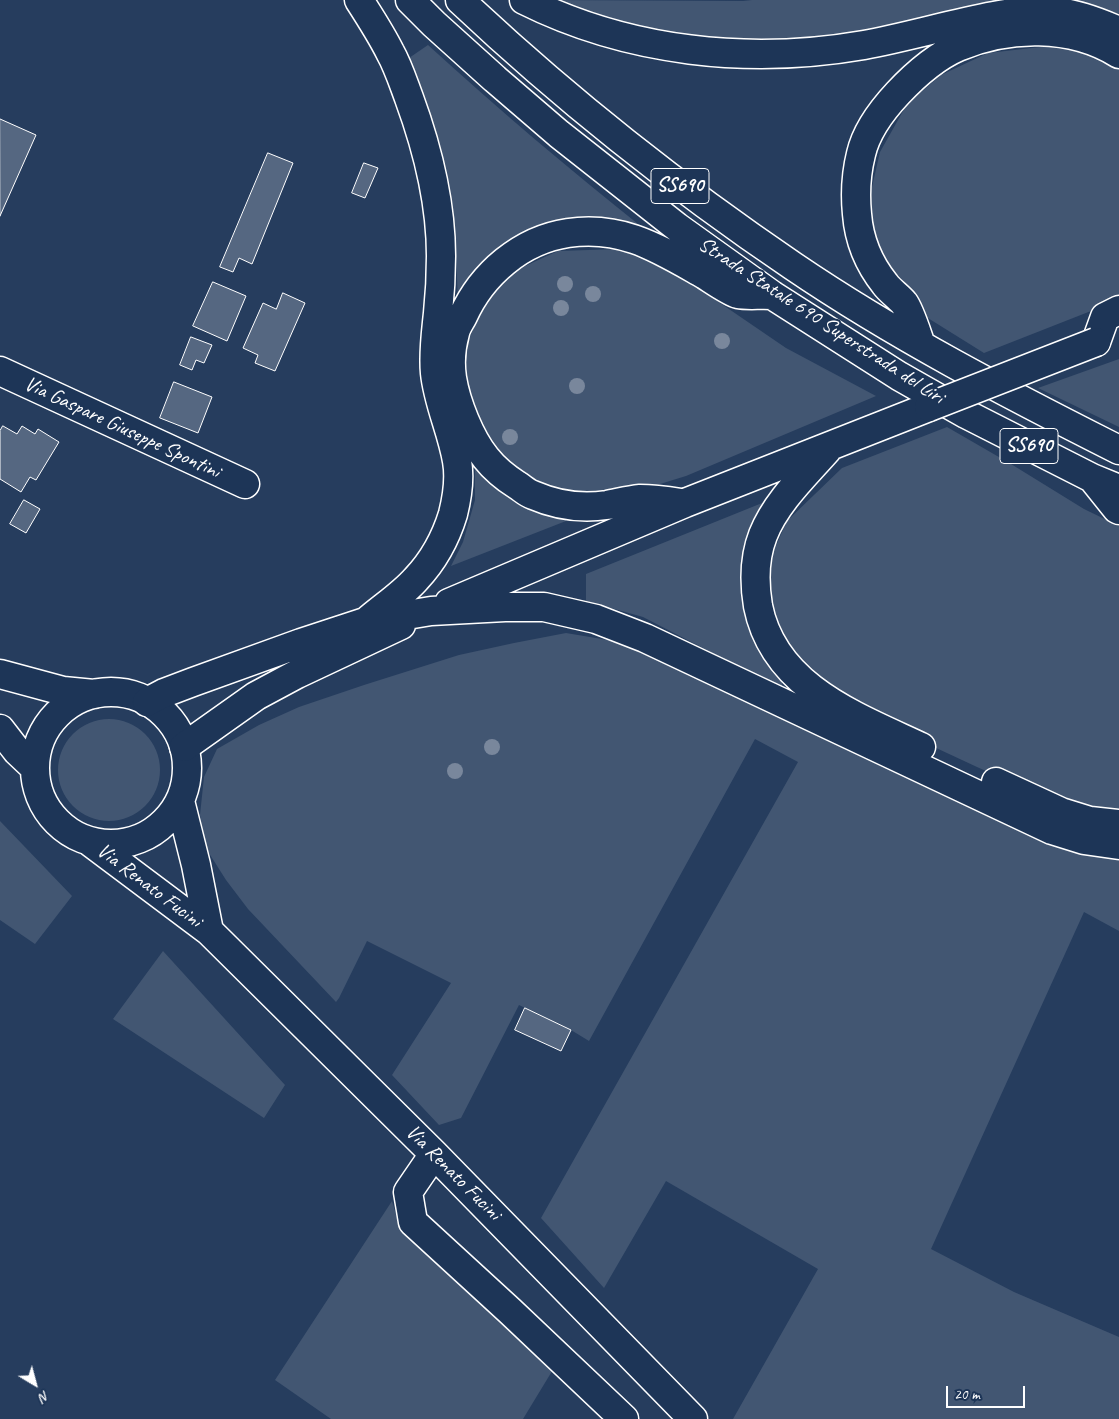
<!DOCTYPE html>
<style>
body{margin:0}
#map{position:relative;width:1119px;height:1419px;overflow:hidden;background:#263d5e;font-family:Caveat,sans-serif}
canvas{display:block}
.north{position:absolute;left:10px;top:1359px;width:50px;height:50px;-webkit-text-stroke:4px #1d3557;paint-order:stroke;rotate:143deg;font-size:14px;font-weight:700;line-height:20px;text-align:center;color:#fff}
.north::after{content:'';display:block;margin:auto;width:18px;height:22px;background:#fff;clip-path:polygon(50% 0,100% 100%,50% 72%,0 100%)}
.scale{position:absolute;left:946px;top:1386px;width:79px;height:22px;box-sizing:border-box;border:2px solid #fff;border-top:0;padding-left:6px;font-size:15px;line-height:18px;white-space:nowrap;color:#fff;-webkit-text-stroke:4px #1d3557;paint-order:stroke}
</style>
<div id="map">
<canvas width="1119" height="1419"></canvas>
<div class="north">N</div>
<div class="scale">20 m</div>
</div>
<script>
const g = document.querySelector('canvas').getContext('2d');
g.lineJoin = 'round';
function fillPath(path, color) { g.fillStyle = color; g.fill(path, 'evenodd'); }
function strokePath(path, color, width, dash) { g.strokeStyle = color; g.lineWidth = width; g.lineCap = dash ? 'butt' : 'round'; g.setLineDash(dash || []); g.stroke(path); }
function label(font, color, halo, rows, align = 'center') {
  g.font = font + ' Caveat,sans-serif'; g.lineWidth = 4; g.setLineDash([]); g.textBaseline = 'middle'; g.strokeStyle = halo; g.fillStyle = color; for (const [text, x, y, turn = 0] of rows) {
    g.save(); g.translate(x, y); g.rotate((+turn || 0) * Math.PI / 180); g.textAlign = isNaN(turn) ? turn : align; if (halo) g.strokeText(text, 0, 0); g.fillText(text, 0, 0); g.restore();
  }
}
fillPath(new Path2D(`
 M544,0L743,1L752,0H1119V22L817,41H680Z
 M428,45C498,109 569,169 643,228L550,227L458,299C456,263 456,229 451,193C444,146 426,102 409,58Z
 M1058,45L1110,58L1119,64V300L984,353L915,310L875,256L867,209L880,152L907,104L941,75L988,53Z
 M619,249L682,277L786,348L876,396L686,476L621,496L541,489L508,467L478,429L467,391L466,348L480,311L512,272L558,251Z
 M1119,359V427L1038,388Z
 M947,427L1011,464L1084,509L1119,526V819L1076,811L977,767L876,720L801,665L777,625L771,601L769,576L775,548L787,521L842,468Z
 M475,470L484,471L535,508L566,519V521L451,566L463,542L475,500Z
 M772,499L762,643L782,681V686L732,663L643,617L586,601V574Z
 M566,633L620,642L673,660L1038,840L1079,852L1119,857V931L1084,912L931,1249L1014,1292L1119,1337V1419H733L818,1269L666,1181L604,1288L541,1218L798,762L755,739L589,1041L571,1030L519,1005L461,1118L439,1125L392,1075L451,983L367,941L339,998L336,1002L248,909L226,880L207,850L200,815L204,777L217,749L259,725L299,707L364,685L459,655L514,643Z
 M58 770a51 51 0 1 1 102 0a51 51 0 1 1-102 0Z
 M0,821L72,896L35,944L0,920Z
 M163,951L285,1085L264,1118L113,1019Z
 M392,1201L399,1225L557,1363L523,1419H331L275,1380Z`), '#425672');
const building = new Path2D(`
 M0,119L36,135L0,216Z
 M268,153L293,163L252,264L239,258L233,272L220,267Z
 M364,163L378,168L365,198L352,193Z
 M213,282L246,296L227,341L193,326Z
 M283,293L305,303L275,371L255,363L258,355L243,348L263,303L276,309Z
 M191,337L212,345L204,363L196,360L192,370L180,365Z
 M174,382L212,397L198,433L160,418Z
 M3,426L17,434L22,426L35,434L38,429L59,442L36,480L30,477L21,492L0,479V431Z
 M24,500L40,509L26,533L10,524Z
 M525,1008L571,1030L561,1051L515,1030Z`);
fillPath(building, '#556781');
strokePath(building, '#fff', 1);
const minor = new Path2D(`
 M0,371L245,484
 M0,674L63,691L94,694
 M35 768a76 76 0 1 1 152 0a76 76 0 1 1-152 0Z
 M0,729L17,751L35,768
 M180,801L196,865L209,931
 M89,841L209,931L434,1154L693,1419
 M434,1154L408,1192L413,1222L510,1311L624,1419`);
const highway = new Path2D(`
 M359,0C370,17 381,34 390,52C398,66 403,82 409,98C427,147 441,203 441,256C441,275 440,294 438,313C436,333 433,353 435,373C438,403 452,431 457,461C460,478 457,498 453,514C446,537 433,561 416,579C402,595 383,607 367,621
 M410,0L434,24L495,79L559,134L677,227L772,295L899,376L966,414L1092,478L1119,489
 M460,0C564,98 675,186 793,266C896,336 1008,394 1119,450
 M524,0C628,52 749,65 864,45C908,37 950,24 994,16C1011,13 1028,10 1046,11C1072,12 1096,21 1119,31
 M1096,342L1105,317L1119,310
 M921,345C917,334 910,311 904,303C898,296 890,291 885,284C869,264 859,240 857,214C855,194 856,174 861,154C866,132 883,109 898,93C915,75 935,57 958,47C1008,26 1071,24 1119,54
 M827,450C805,475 776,502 763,535C754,558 754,582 758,606C774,687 855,716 921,747
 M1093,479L1117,509L1119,510
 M681,503C668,501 653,499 640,499C629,500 618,503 607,505C581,509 556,505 533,495C527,493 522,488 517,485C506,478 494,468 486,458C470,438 456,403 452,378C450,364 451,347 455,333C456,327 460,322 463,316C482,274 521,240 568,233C623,225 659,249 705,275C713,280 730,292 738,294C748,296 761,294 772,295
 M449,603L685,503L929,407
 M147,702L164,693L193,682L301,643L365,622L431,611L505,607H544L596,619L645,638L1052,830L1084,840L1119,845
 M184,747L256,696L297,674L401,625
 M996,782L1061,812L1090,821L1119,824`);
strokePath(minor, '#fff', 31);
strokePath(highway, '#fff', 31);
strokePath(minor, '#1d3557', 28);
strokePath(highway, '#1d3557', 28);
const highwayBridge = new Path2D(`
 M929,407L1096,342`);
strokePath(highwayBridge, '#fff', 31, []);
strokePath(highwayBridge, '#1d3557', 28);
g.fillStyle = '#79879c';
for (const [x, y] of [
 [565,284],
 [593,294],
 [561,308],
 [722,341],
 [577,386],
 [510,437],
 [492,747],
 [455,771]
]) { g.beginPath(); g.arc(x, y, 8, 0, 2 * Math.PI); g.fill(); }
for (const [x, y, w] of [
 [680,186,58],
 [1029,446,58]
]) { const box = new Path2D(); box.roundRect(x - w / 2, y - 17.5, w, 35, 4); g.fillStyle = '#1d3557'; g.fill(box); strokePath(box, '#fff', 1); }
label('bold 20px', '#fff', null, [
 ["SS690",680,186],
 ["SS690",1029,446]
]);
label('21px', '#fff', '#1d3557', [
 ["Strada Statale 690 Superstrada del Liri",821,321,33],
 ["Via Gaspare Giuseppe Spontini",122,428,25],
 ["Via Renato Fucini",149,886,37],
 ["Via Renato Fucini",453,1173,45]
]);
</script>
